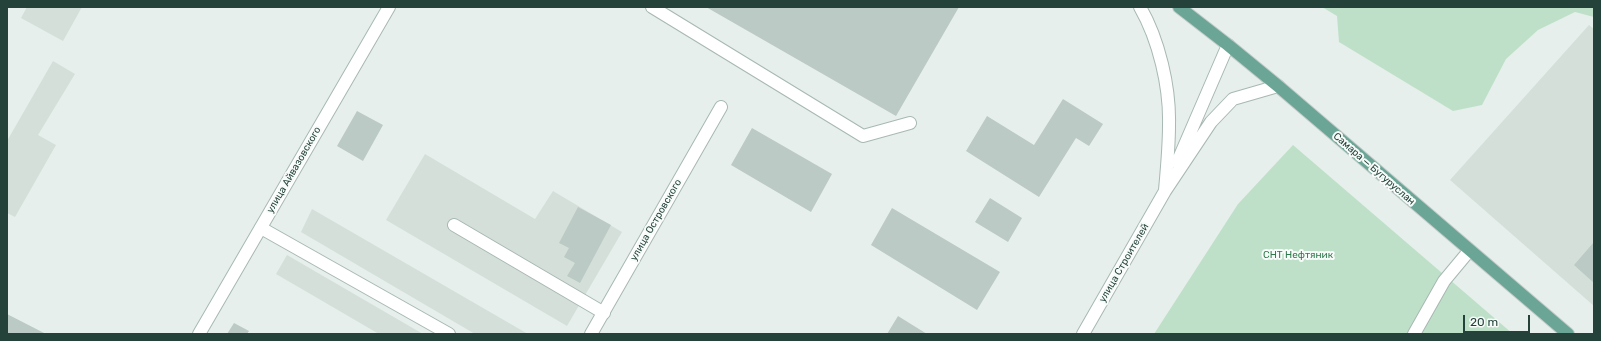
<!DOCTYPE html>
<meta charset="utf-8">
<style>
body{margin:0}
#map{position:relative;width:1601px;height:341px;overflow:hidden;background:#e6efeb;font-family:Rubik,sans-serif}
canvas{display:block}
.frame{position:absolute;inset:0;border:8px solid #24423a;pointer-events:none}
.scale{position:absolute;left:1463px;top:315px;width:67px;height:18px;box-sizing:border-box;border:2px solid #24423a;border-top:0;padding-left:5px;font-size:12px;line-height:14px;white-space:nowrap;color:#24423a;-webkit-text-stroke:3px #f7fbf9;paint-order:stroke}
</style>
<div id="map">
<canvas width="1601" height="341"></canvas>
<div class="frame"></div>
<div class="scale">20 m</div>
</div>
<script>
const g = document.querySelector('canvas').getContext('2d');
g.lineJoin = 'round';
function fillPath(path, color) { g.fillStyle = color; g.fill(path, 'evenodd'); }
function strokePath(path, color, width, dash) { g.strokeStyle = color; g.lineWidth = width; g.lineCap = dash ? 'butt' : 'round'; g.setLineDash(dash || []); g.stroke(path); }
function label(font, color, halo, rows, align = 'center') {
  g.font = font + ' Rubik,sans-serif'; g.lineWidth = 4; g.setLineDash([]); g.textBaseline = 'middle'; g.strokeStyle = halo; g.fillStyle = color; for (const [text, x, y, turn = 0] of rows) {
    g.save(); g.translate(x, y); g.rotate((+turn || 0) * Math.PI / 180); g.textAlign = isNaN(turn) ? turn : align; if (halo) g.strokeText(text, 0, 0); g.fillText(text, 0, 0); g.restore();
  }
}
fillPath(new Path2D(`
 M27,7H82L63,41L21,18Z
 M1589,25L1594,29V306L1450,180Z
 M53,61L75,74L38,135L56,145L15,217L7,213V141Z
 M425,154L535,219L553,191L622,232L567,326L386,220Z
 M312,209L528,334H475L301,232Z
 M287,255L423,334H379L276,274Z`), '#d4dfda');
fillPath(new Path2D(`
 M1322,7H1594V17L1575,12L1538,30L1506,59L1482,105L1453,111L1339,42L1337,16Z
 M1293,145L1513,334H1154L1238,204Z`), '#bfe0c8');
fillPath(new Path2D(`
 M706,7H959L896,116Z
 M1063,99L1103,124L1089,146L1076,138L1039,197L966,151L987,116L1034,145Z
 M357,111L383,125L363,161L337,146Z
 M752,128L832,174L811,212L731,165Z
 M990,198L1022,218L1008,242L975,222Z
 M578,207L611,225L580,283L567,276L575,263L564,257L569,248L559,243Z
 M892,208L1000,272L977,310L871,245Z
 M1594,242V283L1574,265Z
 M7,314L46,334H7Z
 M898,316L927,334H887Z
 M234,323L249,331L247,334H227Z`), '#bbcac4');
const service = new Path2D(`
 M652,7L863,136L910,123
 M454,225L604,313
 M261,228L449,334
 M1414,334L1444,281L1469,251`);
const minor = new Path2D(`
 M1140,7C1159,40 1170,87 1169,125C1169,147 1167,168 1165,190
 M1177,163L1228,45
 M199,334L389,7
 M591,334L721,107
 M1083,334L1165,191L1211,122L1233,99L1278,86`);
const primary = new Path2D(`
 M1179,7L1228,45L1278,86L1568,334`);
strokePath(service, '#a8b8b2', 14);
strokePath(minor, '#a8b8b2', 14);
strokePath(primary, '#c2cac8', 14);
strokePath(service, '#fff', 12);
strokePath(minor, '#fff', 12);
strokePath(primary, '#6aa596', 12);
label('10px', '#24423a', '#f7fbf9', [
 ["Самара — Бугуруслан",1374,169,41],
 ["улица Айвазовского",294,170,-60],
 ["улица Островского",656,220,-60],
 ["улица Строителей",1124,263,-60]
]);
label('10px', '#2d7a4b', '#f7fbf9', [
 ["СНТ Нефтяник",1298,255]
]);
</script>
